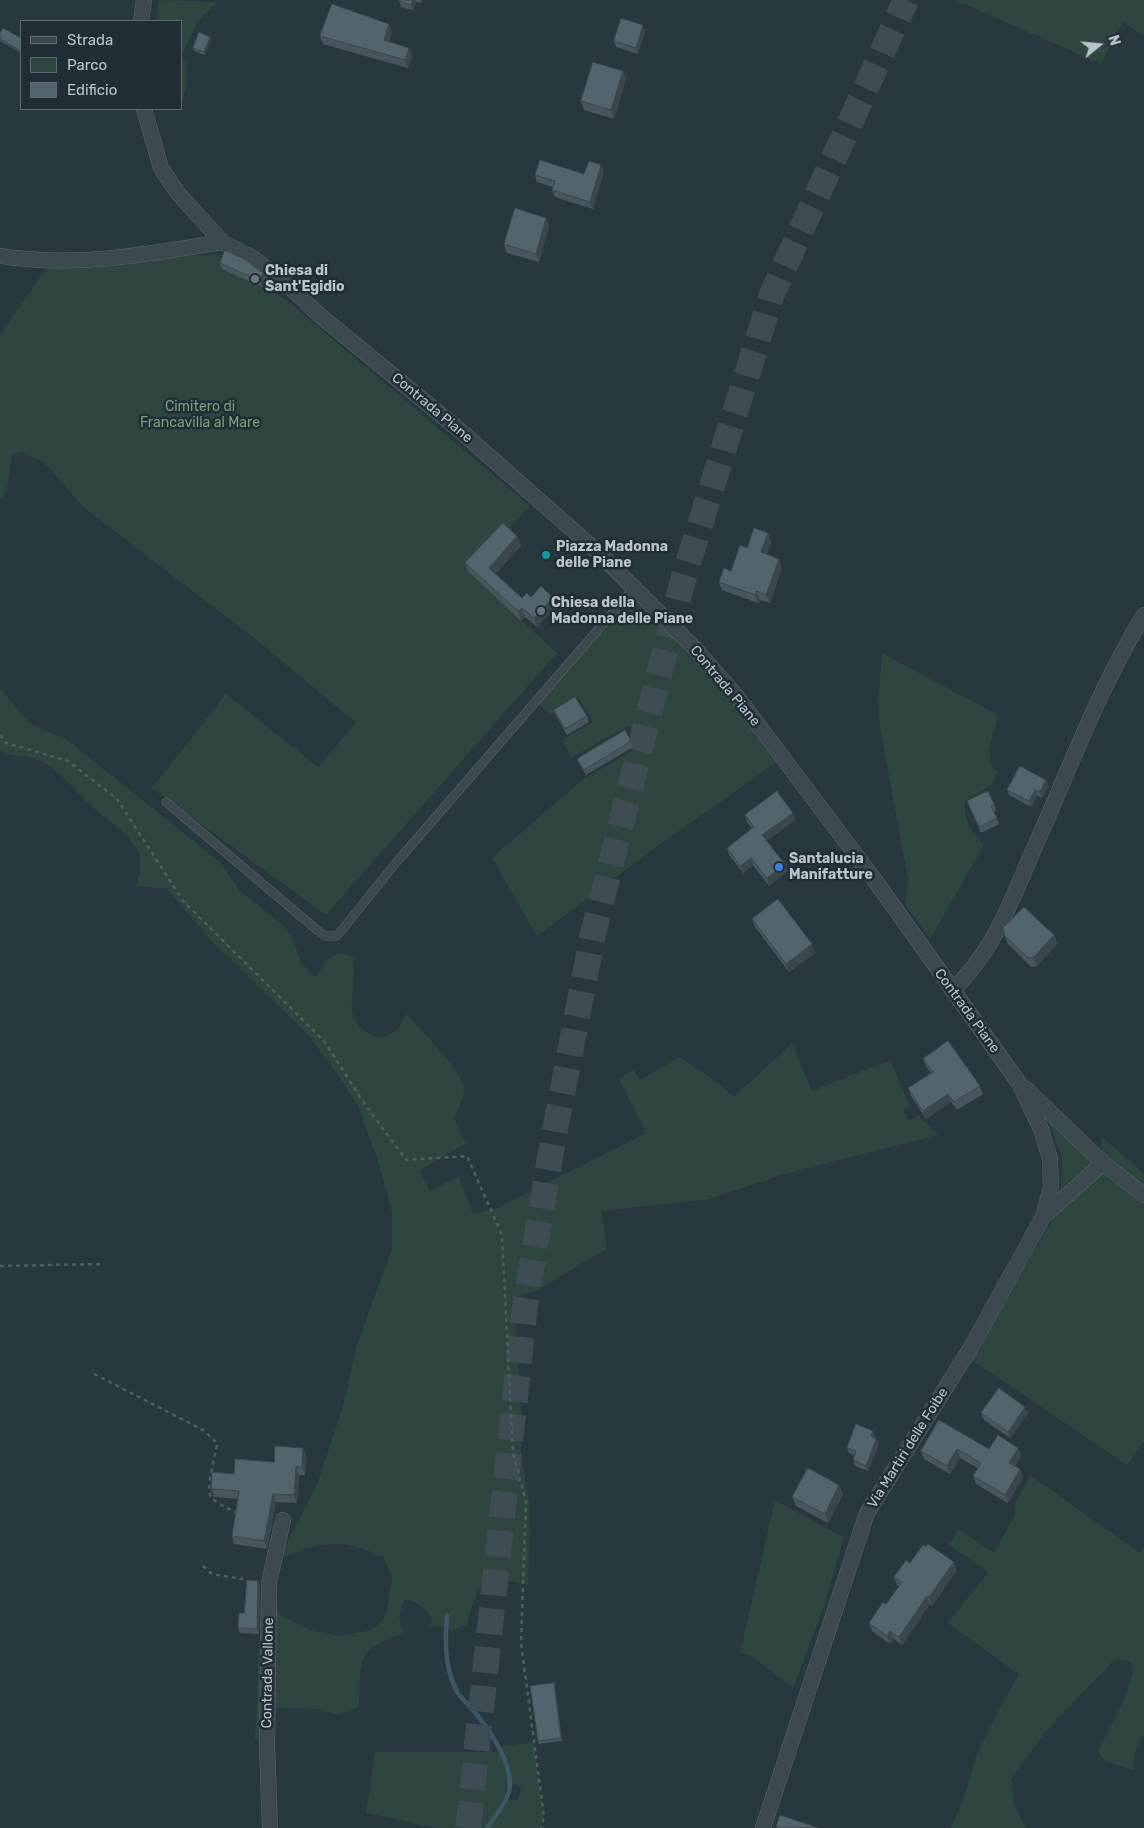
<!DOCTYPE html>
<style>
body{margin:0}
#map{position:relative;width:1144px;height:1828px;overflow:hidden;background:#28383f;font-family:Rubik,sans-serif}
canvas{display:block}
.legend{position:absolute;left:20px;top:20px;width:162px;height:90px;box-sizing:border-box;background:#212e35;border:1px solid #5d6a71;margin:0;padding:6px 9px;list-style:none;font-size:15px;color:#b8c4ca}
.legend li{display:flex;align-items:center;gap:10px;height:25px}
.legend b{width:25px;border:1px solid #5d6a71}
.north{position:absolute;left:1074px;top:20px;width:50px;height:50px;-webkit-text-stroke:4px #212e35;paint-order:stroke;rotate:73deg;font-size:14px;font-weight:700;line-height:20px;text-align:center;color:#b8c4ca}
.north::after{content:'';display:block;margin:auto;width:18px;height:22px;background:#b8c4ca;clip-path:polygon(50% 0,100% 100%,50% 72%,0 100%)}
</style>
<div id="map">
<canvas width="1144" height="1828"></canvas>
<ul class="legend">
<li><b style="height:6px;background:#3c494f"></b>Strada</li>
<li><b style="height:14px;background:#2e4540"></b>Parco</li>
<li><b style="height:14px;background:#53656c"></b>Edificio</li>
</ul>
<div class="north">N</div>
</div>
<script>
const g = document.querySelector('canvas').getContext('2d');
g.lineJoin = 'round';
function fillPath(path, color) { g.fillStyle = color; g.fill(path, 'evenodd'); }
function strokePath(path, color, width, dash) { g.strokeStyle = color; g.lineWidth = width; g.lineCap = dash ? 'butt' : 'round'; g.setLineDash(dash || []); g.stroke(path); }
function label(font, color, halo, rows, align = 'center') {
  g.font = font + ' Rubik,sans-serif'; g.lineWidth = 5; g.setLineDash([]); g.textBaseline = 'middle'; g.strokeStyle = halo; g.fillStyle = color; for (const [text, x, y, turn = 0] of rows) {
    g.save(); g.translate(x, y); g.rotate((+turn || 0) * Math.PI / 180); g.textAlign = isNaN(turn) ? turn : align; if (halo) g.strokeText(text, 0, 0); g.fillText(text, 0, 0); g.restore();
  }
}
fillPath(new Path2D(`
 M159,0L217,2L198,21L182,54C190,71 188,85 181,103V21H156Z
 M955,0H1144V36L1123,22L1101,64Z
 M216,254L290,303L530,506L469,572L557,653L326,915L152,788L226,694L318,767L356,723L259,642L82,506L44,462L21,452L12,456L7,489L0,500V334L48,266Z
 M631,597L714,681L778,761L655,848L537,936L492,858L583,779L641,746L628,726L571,758L562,740L593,722L578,697L550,715L539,703Z
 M882,653L998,715L989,750L992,768L998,772L991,785L966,800C962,821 971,830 984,845L930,939L905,904L908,879L881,733L878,709Z
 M0,688L29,723L67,740L220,862L239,890L285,927L294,942L301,963L316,977L327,959L340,953L353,957C360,993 333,1019 380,1039L397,1030L407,1014C420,1029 459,1068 463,1084C466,1095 458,1109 454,1118L466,1144L420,1170L429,1191L459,1177L473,1214L497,1208L646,1133L619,1079L633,1070L640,1080L679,1057L710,1077L734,1097L792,1043L812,1091L890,1060L910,1106L903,1110L908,1120L919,1116L938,1135L788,1173L709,1199L601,1211L607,1250C575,1263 548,1291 514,1297L521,1404V1453L530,1508L528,1585L511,1581L483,1583C476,1590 471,1613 466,1625L451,1631L440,1626L430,1627L433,1620C425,1606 419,1603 404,1599L399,1617L403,1633C353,1651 362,1660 359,1707L338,1715L317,1709L271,1707L275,1605L281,1616L310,1630L338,1636L368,1631L377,1627L386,1614L392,1578L384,1558C343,1537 319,1541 278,1560L318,1482L343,1406L357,1345L392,1248V1212L378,1161L358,1106L332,1066L309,1036L207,936L167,889L136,886C140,874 144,862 137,849C127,833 109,821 95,809C74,791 60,767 33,758C22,754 9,758 0,750Z
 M1050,1121L1093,1161L1061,1189L1062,1158L1049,1123Z
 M1102,1137L1144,1174V1441L1127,1465L970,1359L1054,1218L1079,1191L1100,1155Z
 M1030,1475L1140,1553L1144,1546V1734C1135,1746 1133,1756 1135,1771L1105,1761L1098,1751C1107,1731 1139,1680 1131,1661L1115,1659L1047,1730L1011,1779L1015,1807L1026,1828H951L965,1795L975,1759L995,1717L1019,1674L948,1623L988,1572L949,1544L959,1529L994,1553L1015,1515V1504Z
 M775,1500L844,1537L824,1607L793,1688L750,1655L740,1653Z
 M259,1642L265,1643L264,1741L255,1740Z
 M534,1742L543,1816L539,1828H437L366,1813L375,1752H497L503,1746ZM515,1783L521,1788L518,1800H505V1787Z`), '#2e4540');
strokePath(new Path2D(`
 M447,1615C445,1641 444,1669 458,1693C462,1699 468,1704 473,1710C489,1729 509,1758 510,1784C510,1800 495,1816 487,1828`), '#3d5865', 4.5);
strokePath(new Path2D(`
 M468,1828L525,1306L553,1140L593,934L684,576L772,294L906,0`), '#3e4d54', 26, [26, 13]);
const lane = new Path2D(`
 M166,802L317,930L325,936H337L395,864L634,588`);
const street = new Path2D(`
 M141,21L144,0
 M144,109L161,168L177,192L222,242L253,258L287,284L318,314L457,428L601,555L698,652L738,698L874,879L1019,1083L1041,1129L1050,1159L1051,1187L1043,1217L970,1349L867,1513L763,1828
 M0,256C75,268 149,254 222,242
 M952,990C992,954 1011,902 1032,853C1068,773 1098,690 1144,615
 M1026,1089L1103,1163L1144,1195
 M1045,1215L1103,1163
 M270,1828L267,1746L269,1583L283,1520`);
strokePath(lane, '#5a676d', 9);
strokePath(street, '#5a676d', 16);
strokePath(new Path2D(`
 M0,735L6,743L68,761L117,799L183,901L324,1041L364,1103L406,1160L467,1156L502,1235L513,1454L526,1501L521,1643L544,1817L541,1828
 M0,1266L103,1264
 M94,1374L203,1430L217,1443C216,1456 204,1489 212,1498C218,1504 230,1509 236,1513
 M203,1566L212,1574L248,1580`), '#4c615d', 2.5, [4, 4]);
strokePath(lane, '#3c494f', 8);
strokePath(street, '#3c494f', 15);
fillPath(new Path2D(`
 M399,0H422L421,3L416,2L413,10L401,7Z
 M389,24L392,32L389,42L409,48L412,56L408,68L323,44L320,36Z
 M645,31L638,54L616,47L614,41Z
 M0,33L21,38V53L0,41Z
 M211,39L205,55L194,51L193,48Z
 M626,79L614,119L584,110L581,101Z
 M601,165L604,172L593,209L555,197L552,190L553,187L537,182L535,175L584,174Z
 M546,218L549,226L539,262L507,253L504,244Z
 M220,263L263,273L265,279L262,287L222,269Z
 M768,533L771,542L767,554L782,567L770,603L760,600L758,603L722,590L719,582L731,571L747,548Z
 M517,536L521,546L495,574L522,598L531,597L556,607L537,627L525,617L521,621L469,572L465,563Z
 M554,710L587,716L589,722L567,735L556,716Z
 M631,741L633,747L586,775L579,764L577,759Z
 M1049,786L1042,798L1037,795L1031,807L1009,795L1007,790Z
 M967,801L994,804L996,810L994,812L999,824L981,833Z
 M793,813L795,820L766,841L787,871L769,886L753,865L743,873L729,855L727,848L752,828L747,822L745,815Z
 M752,919L815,953L789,972L755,927Z
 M1054,935L1057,944L1037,966L1031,967L1008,944L1005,936Z
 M923,1059L980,1086L983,1094L957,1110L951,1102L926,1119L911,1096L908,1088L931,1073L926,1066Z
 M981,1413H1028L1010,1438L983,1419Z
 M939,1420L989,1449L1018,1448L1021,1456L1015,1466L1020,1469L1023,1478L1008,1503L976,1484L973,1476L978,1468L960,1458L950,1474L924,1459L921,1451Z
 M873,1431L875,1436V1438L876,1439L879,1444L868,1471L855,1466L853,1460L855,1456L849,1453L847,1448Z
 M303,1448L306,1456L305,1475H299L297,1503L276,1502L267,1549L234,1544L232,1536L238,1499L214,1497L211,1489L274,1462Z
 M843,1494L828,1523L796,1506L792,1497Z
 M910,1563L957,1570L932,1606L930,1604L902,1645L894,1639L890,1644L872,1631L869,1623L886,1604L899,1587L897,1585L894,1577Z
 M260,1586L259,1634L240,1633L238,1628Z
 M554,1683L555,1685L562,1741L539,1744L538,1741Z`), '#47575d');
fillPath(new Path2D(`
 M413,0H415L416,2L413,10L411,5Z
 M389,24L392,32L387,48L384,40Z
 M643,25L645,31L638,54L636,48Z
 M210,37L211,39L205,55L204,52Z
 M409,48L412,56L408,68L405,60Z
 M623,71L626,79L614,119L611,110Z
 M601,165L604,172L593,209L590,202Z
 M546,218L549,226L539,262L536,254Z
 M263,273L265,279L262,287L260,281Z
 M768,533L771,542L764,561L761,552Z
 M517,536L521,546L492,577L489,568Z
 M779,559L782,567L770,603L766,595Z
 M756,591L760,600L758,603L755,595Z
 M553,598L556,607L537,627L534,618Z
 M522,608L525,617L521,621L518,611Z
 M1046,780L1049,786L1042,798L1040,792Z
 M1035,790L1037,795L1031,807L1029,801Z
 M793,813L795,820L765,842L762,835Z
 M751,858L753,865L743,873L740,866Z
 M785,864L787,871L769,886L767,878Z
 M1054,935L1057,944L1037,966L1034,957Z
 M812,944L815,953L789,972L786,964Z
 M948,1094L951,1102L926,1119L923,1111Z
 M1025,1407L1028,1413L1010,1438L1008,1432Z
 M873,1431L875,1436L873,1442L871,1436Z
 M876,1439L879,1444L868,1471L866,1466Z
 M303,1448L306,1456L305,1475L302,1467Z
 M1018,1448L1021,1456L1013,1471L1009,1463Z
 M957,1449L960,1458L950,1474L947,1466Z
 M296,1467L299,1475L297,1503L294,1495Z
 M1020,1469L1023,1478L1008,1503L1005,1495Z
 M839,1485L843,1494L828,1523L825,1514Z
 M273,1494L276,1502L267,1549L264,1541Z
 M954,1562L957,1570L932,1606L929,1597Z
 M258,1581L260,1586L259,1634L257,1629Z
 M927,1596L930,1604L902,1645L899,1637Z
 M890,1631L894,1639L890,1644L887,1636Z
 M554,1683L555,1685L562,1741L561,1738Z`), '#3a474c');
const building = new Path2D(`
 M399,0H413L411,5L399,1Z
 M332,4L389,24L384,40L409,48L405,60L320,36Z
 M621,18L643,25L636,48L614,41Z
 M3,28L21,38V51L0,39V33Z
 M199,32L210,37L204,52L193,48Z
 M593,62L623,71L611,110L581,101Z
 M540,160L584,174L589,161L601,165L590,202L552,190L555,181L535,175Z
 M515,208L546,218L536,254L504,244Z
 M225,250L246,260L263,273L260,281L220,263Z
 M503,523L517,536L489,568L522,598L527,593L531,597L541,586L553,598L534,618L522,608L518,611L465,563Z
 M754,528L768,533L761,552L779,559L766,595L756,591L755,595L719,582L724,568L731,571L740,545L747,548Z
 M575,697L587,716L565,729L554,710Z
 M625,730L631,741L584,770L577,759Z
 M1020,766L1046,780L1040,792L1035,790L1029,801L1007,790Z
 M777,791L793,813L762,835L785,864L767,878L751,858L740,866L727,848L754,827L745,815Z
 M988,791L994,804L991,806L997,818L979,827L967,801Z
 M778,899L812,944L786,964L752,919Z
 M1024,907L1054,935L1034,957L1028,958L1005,936L1003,928Z
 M948,1041L980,1086L954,1102L948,1094L923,1111L908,1088L933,1072L923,1059Z
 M999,1388L1025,1407L1008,1432L981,1413Z
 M939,1420L989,1449L998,1435L1018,1448L1009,1463L1020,1469L1005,1495L973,1476L981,1463L957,1449L947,1466L921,1451Z
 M856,1424L873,1431L871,1436L876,1439L866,1466L853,1460L856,1451L847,1448Z
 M275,1446L303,1448L302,1467H296L294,1495L273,1494L264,1541L232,1536L239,1491L211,1489L212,1472L234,1474L235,1459L274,1462Z
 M808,1468L839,1485L825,1514L792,1497Z
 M928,1544L954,1562L929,1597L927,1596L899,1637L890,1631L887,1636L869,1623L883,1602L886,1604L902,1582L894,1577L906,1560L910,1563L923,1545L926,1547Z
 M247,1580L258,1581L257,1629L238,1628L239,1613H244Z
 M554,1683L561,1738L538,1741L530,1686Z
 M780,1815L819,1828H776Z`);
fillPath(building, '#53656c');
strokePath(building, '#3a474c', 1);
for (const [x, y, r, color] of [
 [255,279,5,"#6b7280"],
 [546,555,5,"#0f9aa8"],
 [541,611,5,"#6b7280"],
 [779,867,5,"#3f7fe0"]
]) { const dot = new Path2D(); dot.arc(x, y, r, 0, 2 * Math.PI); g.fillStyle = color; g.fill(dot); strokePath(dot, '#212e35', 2); }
label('bold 14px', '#b8c4ca', '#212e35', [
 ["Chiesa di",265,271],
 ["Sant'Egidio",265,287],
 ["Piazza Madonna",556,547],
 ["delle Piane",556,563],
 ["Chiesa della",551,603],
 ["Madonna delle Piane",551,619],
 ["Santalucia",789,859],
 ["Manifatture",789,875]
], 'left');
label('14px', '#7a9e78', '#212e35', [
 ["Cimitero di",200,407],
 ["Francavilla al Mare",200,423]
]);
label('14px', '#b8c4ca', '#212e35', [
 ["Contrada Piane",432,408,40],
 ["Contrada Piane",725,686,50],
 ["Contrada Piane",967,1011,54],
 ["Via Martiri delle Foibe",908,1448,-58],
 ["Contrada Vallone",268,1673,-89]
]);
</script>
